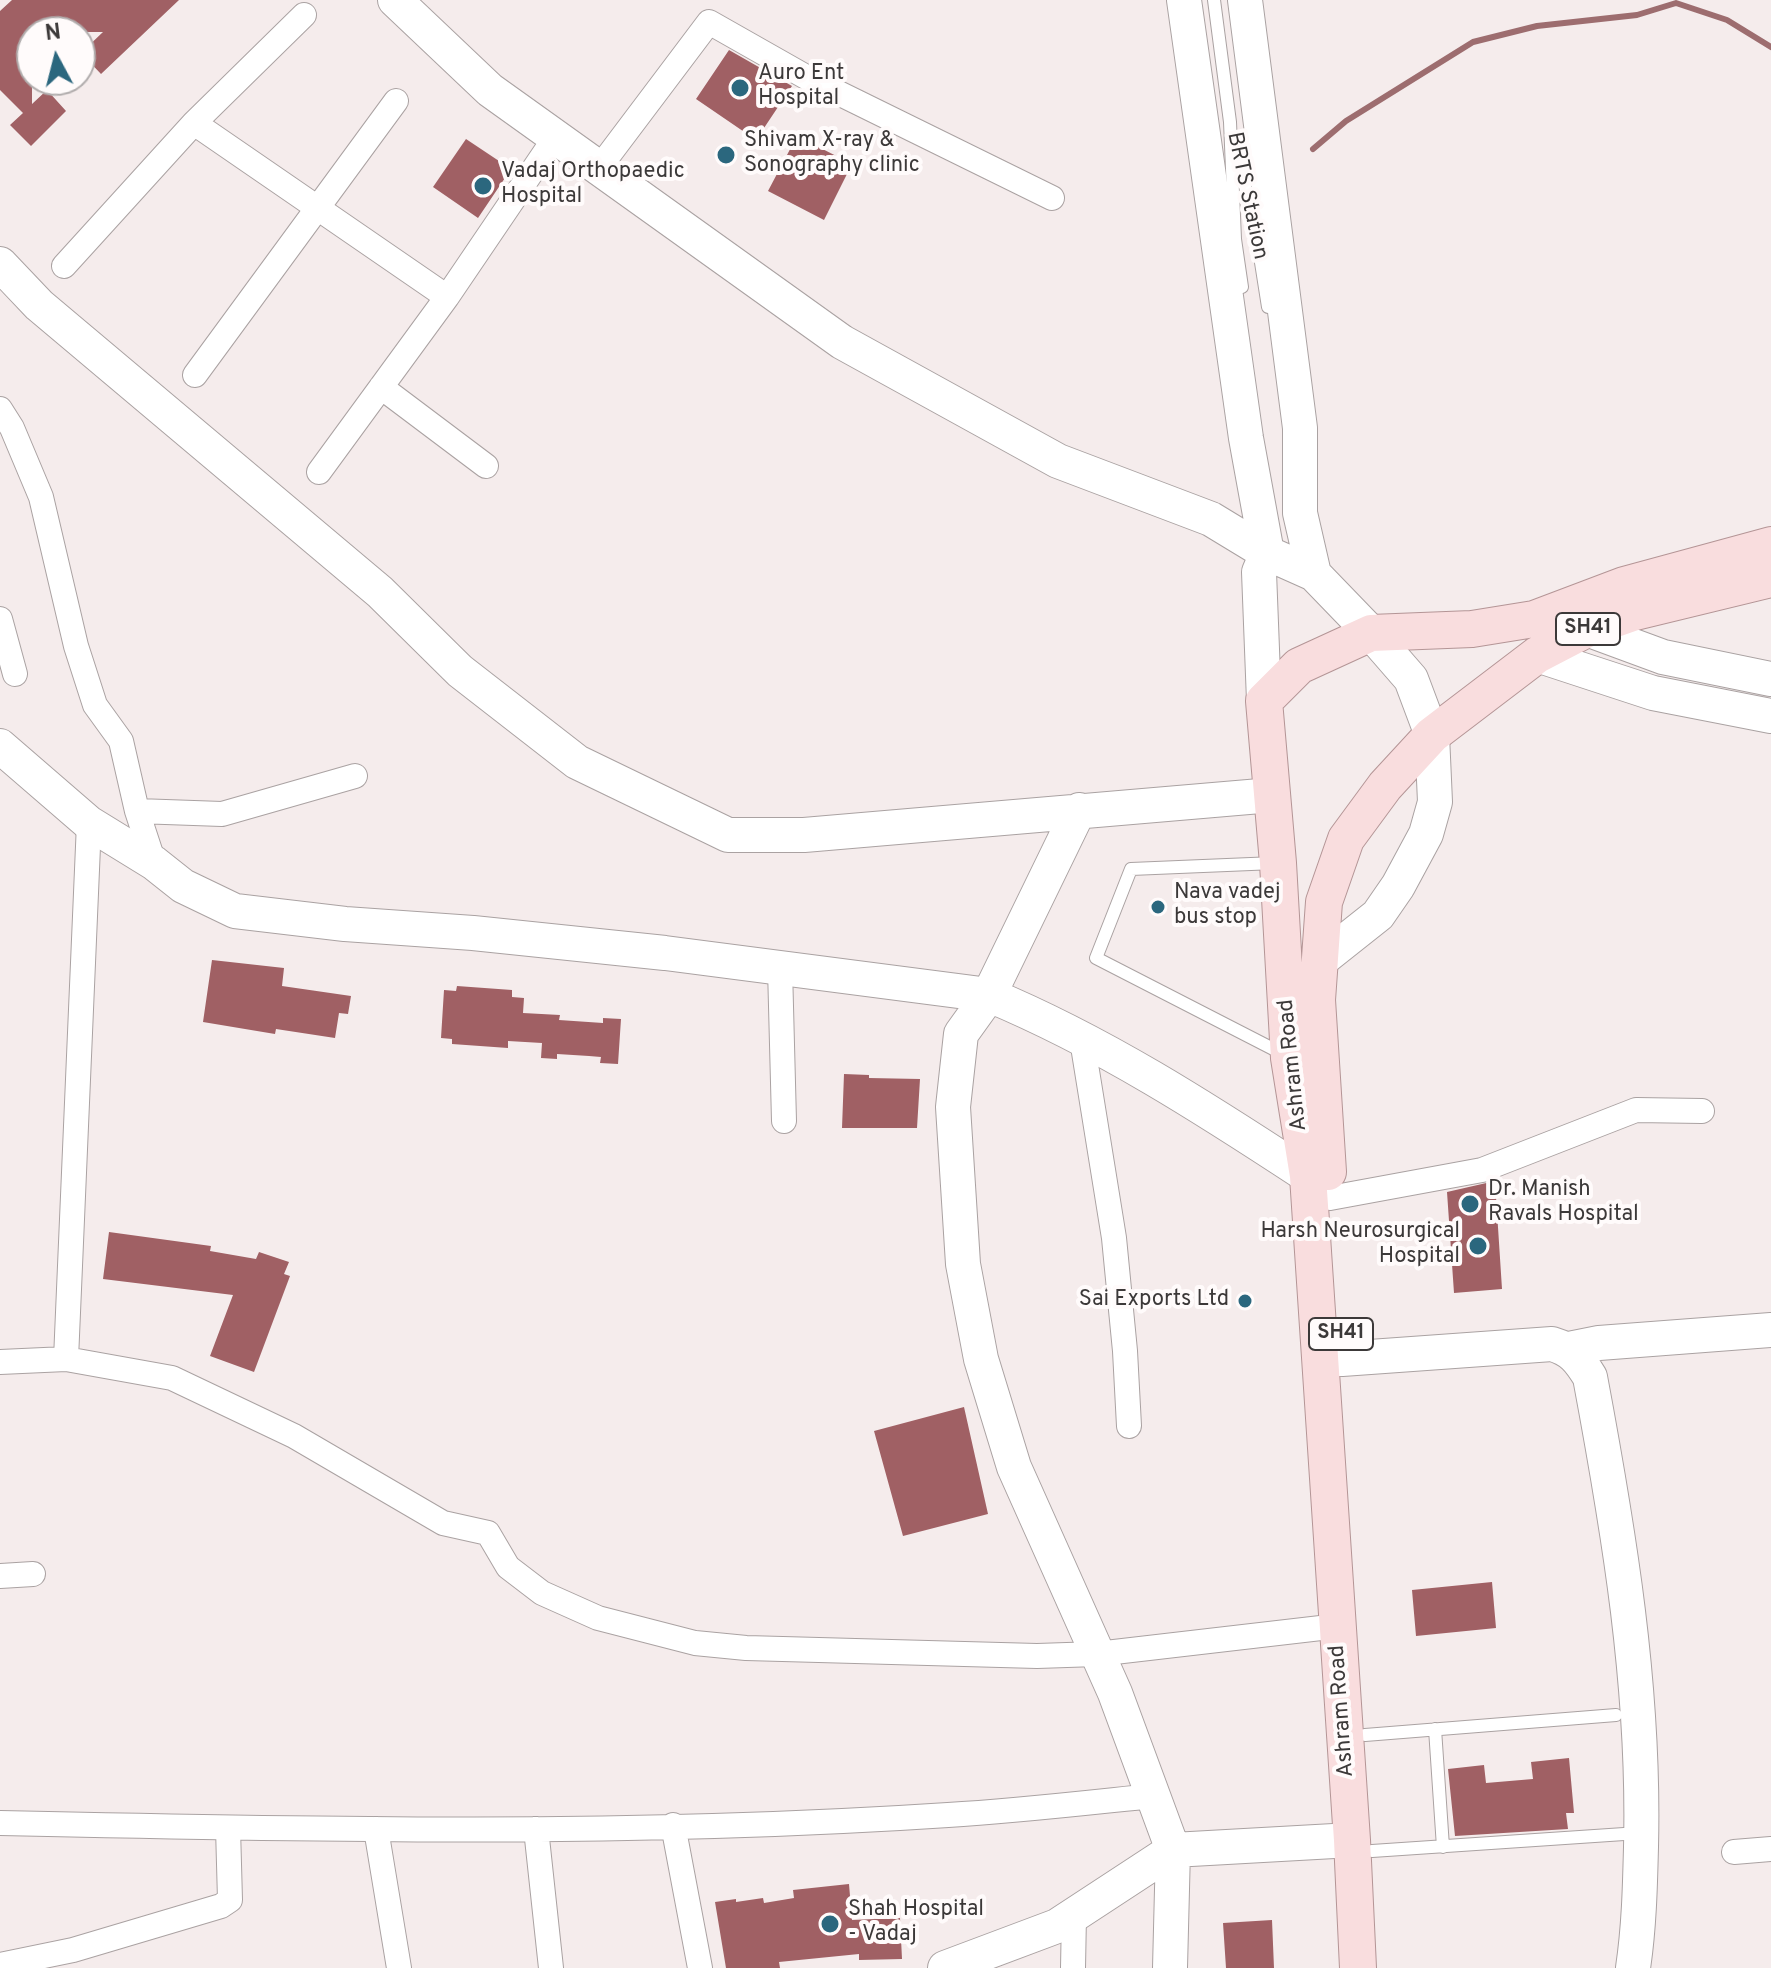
<!DOCTYPE html>
<style>
body{margin:0}
#map{position:relative;width:1771px;height:1968px;overflow:hidden;background:#f5ecec;font-family:Overpass,sans-serif}
canvas{display:block}
.north{position:absolute;left:16px;top:16px;width:80px;height:80px;box-sizing:border-box;background:#fffbfb;border:2px solid #b1adad;border-radius:50%;rotate:353deg;font-size:22px;font-weight:700;line-height:32px;text-align:center;color:#3c3939}
.north::after{content:'';display:block;margin:auto;width:28px;height:36px;background:#2b677e;clip-path:polygon(50% 0,100% 100%,50% 72%,0 100%)}
</style>
<div id="map">
<canvas width="1771" height="1968"></canvas>
<div class="north">N</div>
</div>
<script>
const g = document.querySelector('canvas').getContext('2d');
g.lineJoin = 'round';
function strokePath(path, color, width, dash) { g.strokeStyle = color; g.lineWidth = width; g.lineCap = dash ? 'butt' : 'round'; g.setLineDash(dash || []); g.stroke(path); }
function fillPath(path, color) { g.fillStyle = color; g.fill(path, 'evenodd'); }
function label(font, color, halo, rows, align = 'center') {
  g.font = font + ' Overpass,sans-serif'; g.lineWidth = 8; g.setLineDash([]); g.textBaseline = 'middle'; g.strokeStyle = halo; g.fillStyle = color; for (const [text, x, y, turn = 0] of rows) {
    g.save(); g.translate(x, y); g.rotate((+turn || 0) * Math.PI / 180); g.textAlign = isNaN(turn) ? turn : align; if (halo) g.strokeText(text, 0, 0); g.fillText(text, 0, 0); g.restore();
  }
}
strokePath(new Path2D(`
 M1313,149L1346,121L1473,42L1537,26L1637,15L1676,3L1727,20L1771,47`), '#9d6d6f', 6);
fillPath(new Path2D(`
 M12,0H179L101,74L81,53L103,32H32V104L47,90L66,111L31,146L10,125L23,113L0,90V11Z
 M729,50L792,86L756,140L696,99Z
 M797,136L852,164L824,220L768,191Z
 M466,139L511,169L478,218L433,187Z
 M212,960L284,968L282,986L351,996L348,1014L339,1013L335,1038L276,1029L275,1034L203,1022Z
 M457,986L512,990V997L524,998L523,1013L560,1015L559,1020L603,1023V1018L621,1019L618,1064L600,1063L601,1057L589,1056L557,1054V1059L541,1058L542,1043L508,1041V1048L452,1044V1039L441,1038L444,990L456,991Z
 M844,1074L869,1075V1078L920,1079L917,1128H842Z
 M1495,1181L1502,1289L1454,1293L1447,1192Z
 M109,1232L211,1246L210,1251L256,1259L259,1252L289,1262L284,1274L290,1276L254,1372L210,1356L233,1295L103,1279Z
 M964,1407L988,1514L903,1536L874,1431Z
 M1492,1582L1496,1628L1416,1636L1412,1590Z
 M1569,1758L1574,1813H1566L1568,1829L1455,1836L1448,1769L1484,1765L1486,1783L1533,1779L1531,1762Z
 M849,1884L852,1920L900,1918L902,1959L859,1960V1954L779,1962L780,1968H726L715,1902L736,1899V1902L763,1898L764,1903L794,1898L793,1890Z
 M1272,1920L1274,1968H1226L1223,1923Z`), '#a06064');
const lane = new Path2D(`
 M1214,0L1230,122L1235,239L1242,287
 M1237,152L1257,237L1268,307
 M1275,863L1131,869L1096,958L1283,1054
 M1435,1729L1443,1847
 M1365,1735L1616,1715
 M1372,1851L1639,1833`);
const street = new Path2D(`
 M194,123L304,15
 M599,168L709,22L806,77L1052,198
 M64,266L194,123L447,297
 M195,375L396,101
 M381,387L486,466
 M0,409L12,428L41,497L76,646L95,705L121,741L137,811L154,863
 M319,472L447,297L546,151
 M0,619L15,674
 M137,811L222,814L355,776
 M780,968L784,1121
 M1082,1040L1114,1238L1125,1351L1129,1426
 M1330,1198L1482,1170L1636,1110L1702,1111
 M66,1359L89,823
 M0,1362L66,1359L172,1378L294,1436L443,1523L488,1533L508,1567L542,1593L598,1618L695,1643L746,1648L1037,1656L1097,1654L1338,1626
 M0,1576L33,1574
 M0,1823C316,1830 633,1836 948,1815C1017,1811 1085,1803 1153,1796
 M673,1825L700,1968
 M376,1829L399,1968
 M536,1829L551,1968
 M1734,1852L1771,1849
 M0,1965L73,1950L221,1906L230,1900L228,1828
 M1073,1968L1074,1915`);
const secondary = new Path2D(`
 M395,0L490,90L842,342L1058,461L1211,519L1267,553L1314,574L1371,633L1411,679L1432,735L1435,802L1426,834L1398,886L1378,915L1320,961
 M1184,0L1246,438L1267,553L1259,572L1264,701
 M1245,0L1300,428V513L1314,574
 M0,264L39,305L380,592L460,671L577,762L728,835H804L1272,795
 M1570,626L1587,629L1663,657L1771,679
 M1537,655L1653,693L1771,716
 M0,746L89,823L154,863L183,886L235,911L345,924L473,933L665,953L989,995C1102,1042 1206,1109 1308,1176
 M1079,810L989,995L961,1034L953,1107L963,1264L981,1359L1014,1467L1115,1693L1173,1850L1170,1968
 M1569,1349L1599,1343L1771,1330
 M1342,1359L1552,1344C1572,1350 1579,1359 1590,1377C1619,1532 1645,1688 1641,1847C1640,1887 1639,1928 1633,1968
 M945,1968L1057,1926L1173,1850L1352,1840`);
const primary = new Path2D(`
 M1328,1172L1317,1000L1324,902L1346,839L1385,786L1432,735L1537,655L1587,629L1635,612L1771,579
 M1358,1968L1352,1840L1308,1176L1289,1058L1278,863L1264,701L1299,666L1371,633L1472,629L1534,619L1624,585L1771,545`);
strokePath(lane, '#aaa2a2', 14);
strokePath(street, '#aaa2a2', 26);
strokePath(secondary, '#aaa2a2', 36);
strokePath(primary, '#b49596', 38);
strokePath(lane, '#fff', 12);
strokePath(street, '#fff', 24);
strokePath(secondary, '#fff', 34);
strokePath(primary, '#f9ddde', 36);
for (const [x, y, r, color] of [
 [740,88,10,"#2b677e"],
 [726,155,10,"#2b677e"],
 [483,186,10,"#2b677e"],
 [1158,907,8,"#2b677e"],
 [1470,1204,10,"#2b677e"],
 [1478,1246,10,"#2b677e"],
 [1245,1301,8,"#2b677e"],
 [830,1924,10,"#2b677e"]
]) { const dot = new Path2D(); dot.arc(x, y, r, 0, 2 * Math.PI); g.fillStyle = color; g.fill(dot); strokePath(dot, '#fffbfb', 3); }
for (const [x, y, w] of [
 [1588,629,64],
 [1341,1334,64]
]) { const box = new Path2D(); box.roundRect(x - w / 2, y - 16, w, 32, 6); g.fillStyle = '#fffbfb'; g.fill(box); strokePath(box, '#3c3939', 2); }
label('bold 20px', '#3c3939', null, [
 ["SH41",1588,629],
 ["SH41",1341,1334]
]);
label('22px', '#3c3939', '#fffbfb', [
 ["Auro Ent",758,75],
 ["Hospital",758,100],
 ["Shivam X-ray &",744,142],
 ["Sonography clinic",744,167],
 ["Vadaj Orthopaedic",501,173],
 ["Hospital",501,198],
 ["Nava vadej",1174,894],
 ["bus stop",1174,919],
 ["Dr. Manish",1488,1191],
 ["Ravals Hospital",1488,1216],
 ["Harsh Neurosurgical",1460,1233,"right"],
 ["Hospital",1460,1258,"right"],
 ["Sai Exports Ltd",1229,1301,"right"],
 ["Shah Hospital",848,1911],
 ["- Vadaj",848,1936]
], 'left');
label('22px', '#3c3939', '#fffbfb', [
 ["BRTS Station",1246,196,78],
 ["Ashram Road",1294,1065,-96],
 ["Ashram Road",1343,1711,-94]
]);
</script>
